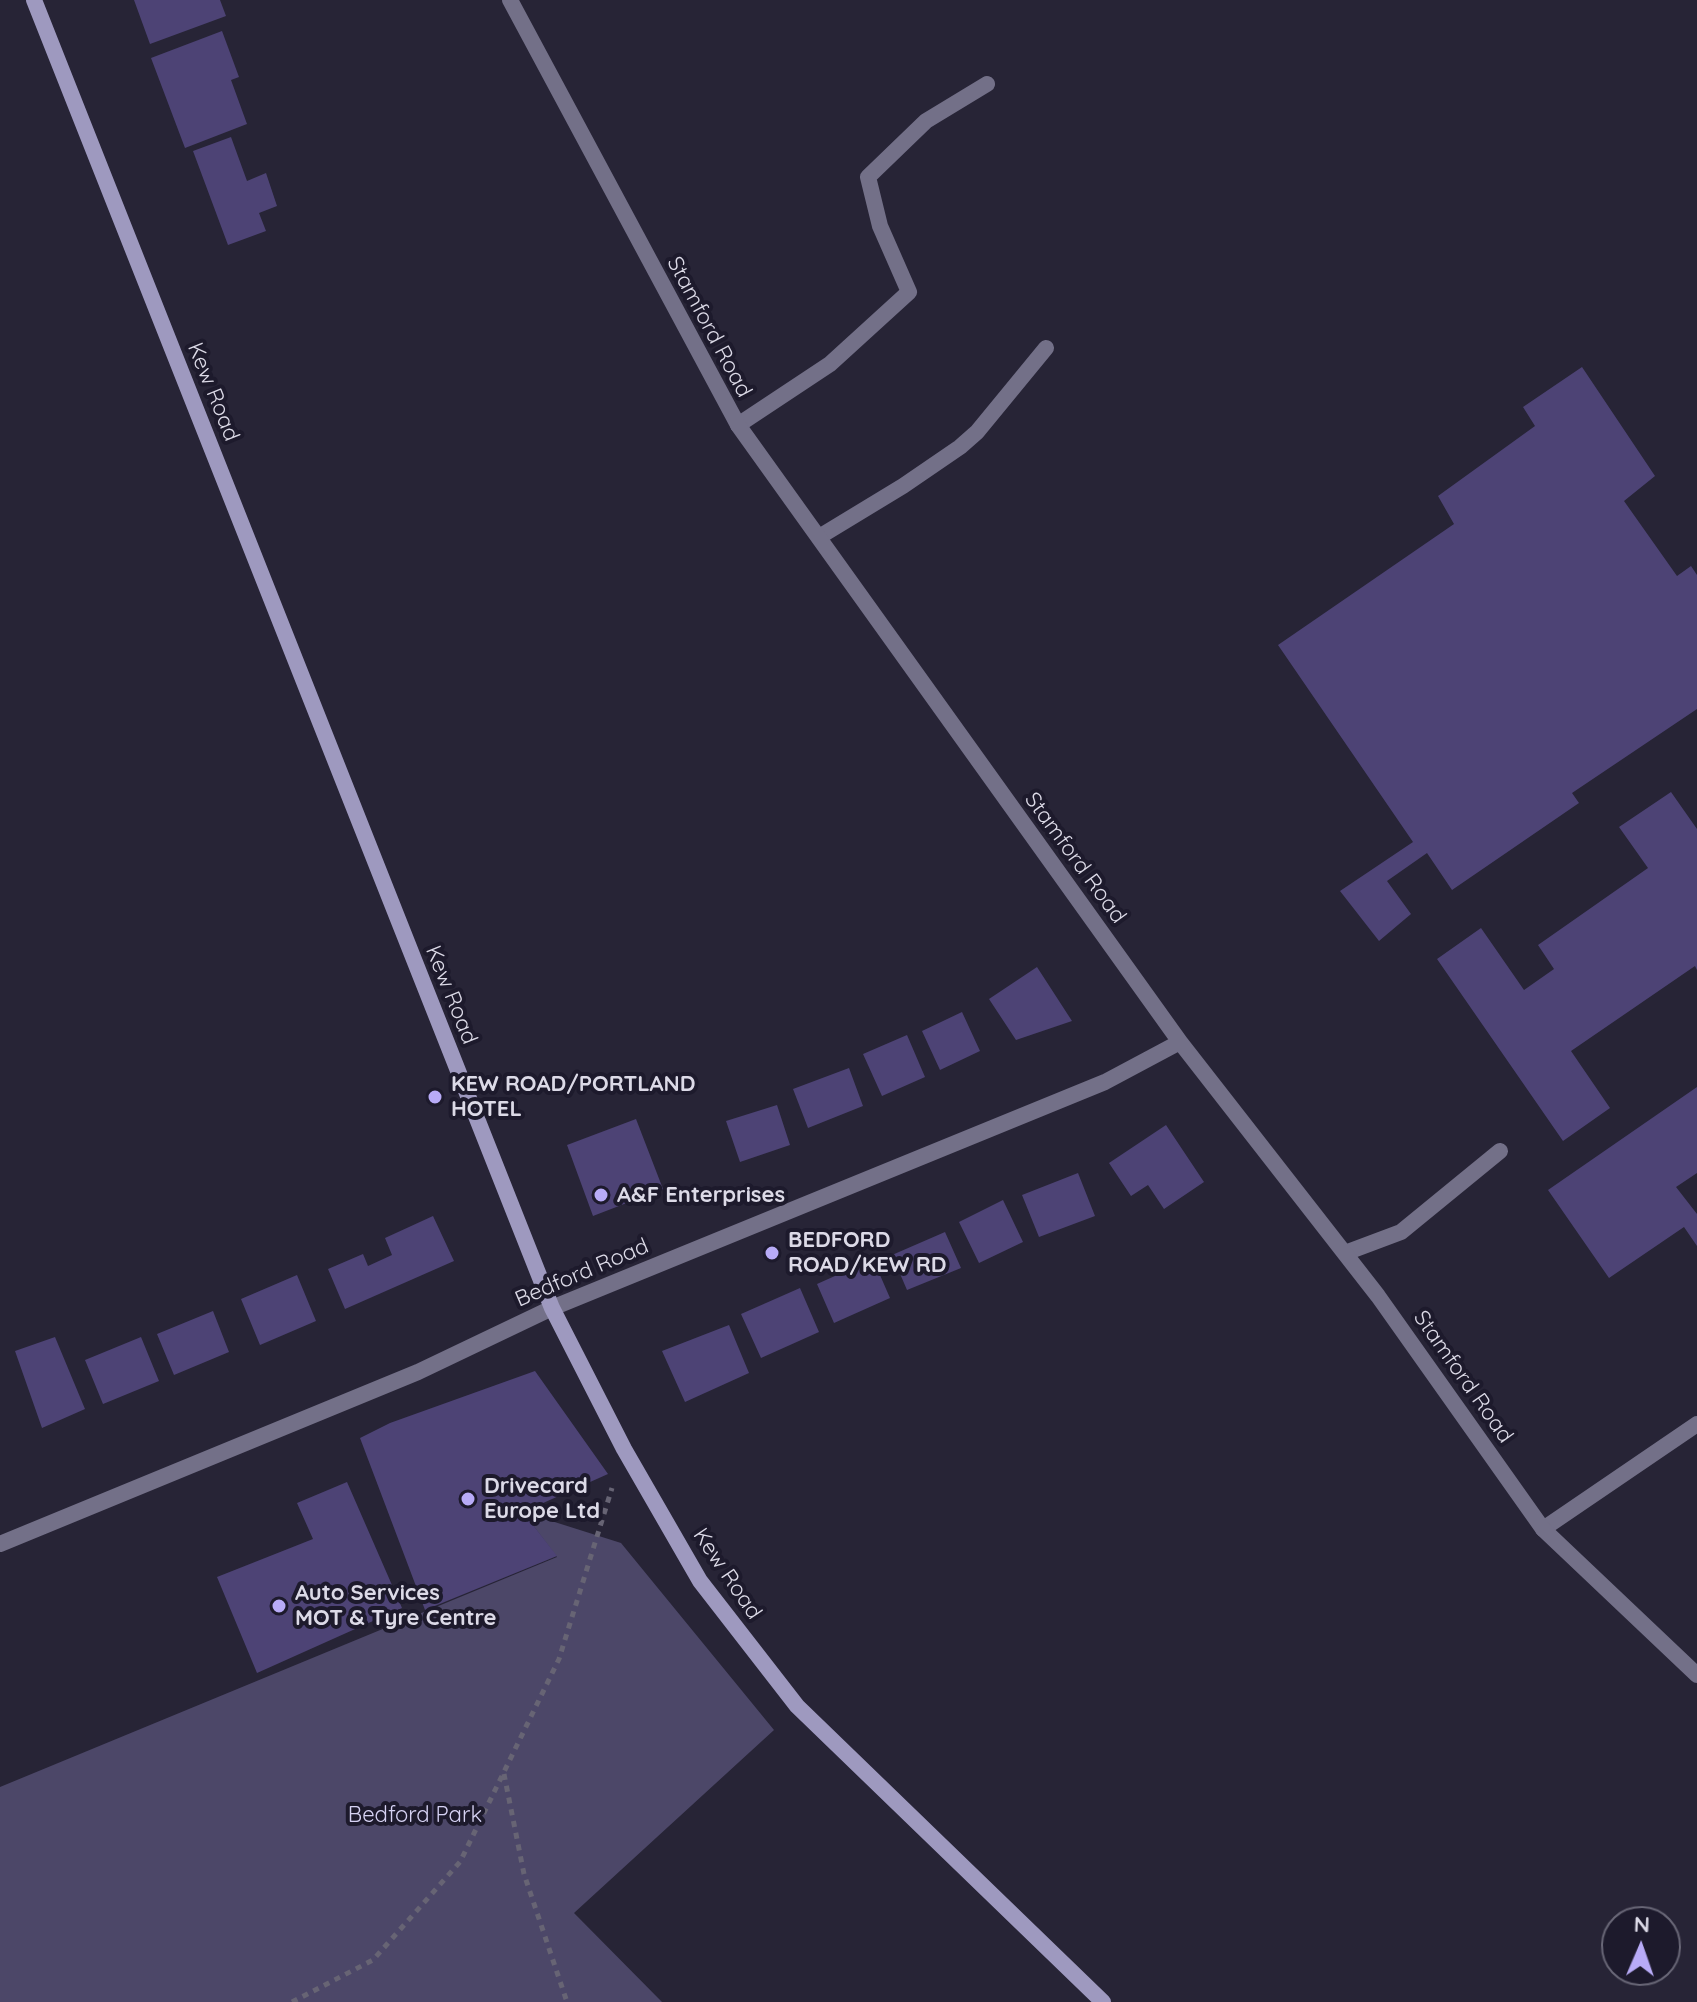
<!DOCTYPE html>
<style>
body{margin:0}
#map{position:relative;width:1697px;height:2002px;overflow:hidden;background:#272436;font-family:Quicksand,sans-serif}
canvas{display:block}
.north{position:absolute;left:1601px;top:1906px;width:80px;height:80px;box-sizing:border-box;background:#1d1a2c;border:2px solid #696777;border-radius:50%;rotate:2deg;font-size:22px;font-weight:700;line-height:32px;text-align:center;color:#dcdae7}
.north::after{content:'';display:block;margin:auto;width:28px;height:36px;background:#b8abf7;clip-path:polygon(50% 0,100% 100%,50% 72%,0 100%)}
</style>
<div id="map">
<canvas width="1697" height="2002"></canvas>
<div class="north">N</div>
</div>
<script>
const g = document.querySelector('canvas').getContext('2d');
g.lineJoin = 'round';
function fillPath(path, color) { g.fillStyle = color; g.fill(path, 'evenodd'); }
function strokePath(path, color, width, dash) { g.strokeStyle = color; g.lineWidth = width; g.lineCap = dash ? 'butt' : 'round'; g.setLineDash(dash || []); g.stroke(path); }
function label(font, color, halo, rows, align = 'center') {
  g.font = font + ' Quicksand,sans-serif'; g.lineWidth = 8; g.setLineDash([]); g.textBaseline = 'middle'; g.strokeStyle = halo; g.fillStyle = color; for (const [text, x, y, turn = 0] of rows) {
    g.save(); g.translate(x, y); g.rotate((+turn || 0) * Math.PI / 180); g.textAlign = isNaN(turn) ? turn : align; if (halo) g.strokeText(text, 0, 0); g.fillText(text, 0, 0); g.restore();
  }
}
fillPath(new Path2D(`
 M523,1512L621,1543L774,1730L574,1913L662,2002H0V1787L557,1557Z`), '#4c4768');
fillPath(new Path2D(`
 M134,0H220L226,16L150,44Z
 M222,31L239,77L231,80L247,124L185,148L151,58Z
 M231,137L247,181L266,173L277,206L259,213L266,231L228,245L193,151Z
 M1582,367L1655,476L1624,501L1677,576L1691,566L1697,575V709L1572,793L1579,803L1452,890L1427,853L1387,881L1411,914L1379,941L1340,891L1413,842L1278,645L1454,524L1438,496L1535,426L1523,407Z
 M1671,792L1697,829V970L1695,966L1571,1051L1610,1108L1563,1141L1437,959L1481,928L1524,990L1554,969L1538,945L1648,868L1619,827Z
 M1037,967L1072,1021L1016,1040L989,999Z
 M962,1012L980,1051L940,1070L922,1031Z
 M907,1035L925,1077L882,1096L863,1054Z
 M849,1068L863,1106L808,1128L793,1089Z
 M1697,1087V1173L1676,1187L1697,1214V1246L1684,1227L1609,1278L1548,1190Z
 M777,1105L790,1145L740,1162L726,1121Z
 M636,1119L663,1189L593,1216L567,1145Z
 M1166,1125L1204,1182L1164,1209L1148,1185L1131,1196L1109,1163Z
 M1078,1173L1095,1216L1039,1237L1022,1195Z
 M1003,1200L1023,1242L979,1263L959,1222Z
 M433,1216L454,1261L345,1309L328,1269L363,1254L368,1266L392,1255L385,1238Z
 M945,1232L961,1268L907,1290L892,1255Z
 M873,1259L890,1298L834,1323L817,1284Z
 M297,1275L316,1321L260,1345L241,1299Z
 M800,1288L819,1332L761,1358L741,1314Z
 M213,1311L229,1352L174,1375L157,1334Z
 M729,1325L749,1373L685,1402L662,1351Z
 M55,1337L85,1409L42,1428L15,1351Z
 M141,1337L159,1381L103,1404L85,1360Z
 M535,1371L608,1474L523,1512L557,1556L425,1610L360,1438L390,1423Z
 M347,1482L402,1608L257,1673L217,1577L313,1539L297,1503Z`), '#4d4375');
strokePath(new Path2D(`
 M504,1774L524,1874L567,2002
 M292,2002L373,1960L460,1862L559,1659L612,1488`), '#676474', 5, [6, 6]);
strokePath(new Path2D(`
 M738,425L830,364L909,292L880,226L868,177L926,121L987,84
 M819,537L903,486L960,447L977,432L1046,348
 M1345,1253L1401,1232L1500,1151
 M1543,1529L1697,1424`), '#737088', 16);
strokePath(new Path2D(`
 M510,0L738,425L1180,1042L1378,1296L1543,1529L1697,1675
 M0,1544L418,1372L552,1308L1105,1082L1180,1042`), '#737088', 16);
strokePath(new Path2D(`
 M34,0L552,1308L624,1449L700,1581L797,1706L1103,2002`), '#9e99bf', 16);
for (const [x, y, r, color] of [
 [435,1097,8,"#b8abf7"],
 [601,1195,8,"#b8abf7"],
 [772,1253,8,"#b8abf7"],
 [468,1499,8,"#b8abf7"],
 [279,1606,8,"#b8abf7"]
]) { const dot = new Path2D(); dot.arc(x, y, r, 0, 2 * Math.PI); g.fillStyle = color; g.fill(dot); strokePath(dot, '#1d1a2c', 3); }
label('22px', '#dcdae7', '#1d1a2c', [
 ["Stamford Road",709,327,62],
 ["Kew Road",213,392,68],
 ["Stamford Road",1075,858,54],
 ["Kew Road",451,995,68],
 ["Bedford Road",582,1273,-23],
 ["Stamford Road",1463,1377,55],
 ["Kew Road",727,1574,56]
]);
label('bold 22px', '#dcdae7', '#1d1a2c', [
 ["KEW ROAD/PORTLAND",451,1084],
 ["HOTEL",451,1109],
 ["A&F Enterprises",617,1195],
 ["BEDFORD",788,1240],
 ["ROAD/KEW RD",788,1265],
 ["Drivecard",484,1486],
 ["Europe Ltd",484,1511],
 ["Auto Services",295,1593],
 ["MOT & Tyre Centre",295,1618]
], 'left');
label('22px', '#d6d2f3', '#1d1a2c', [
 ["Bedford Park",415,1815]
]);
</script>
